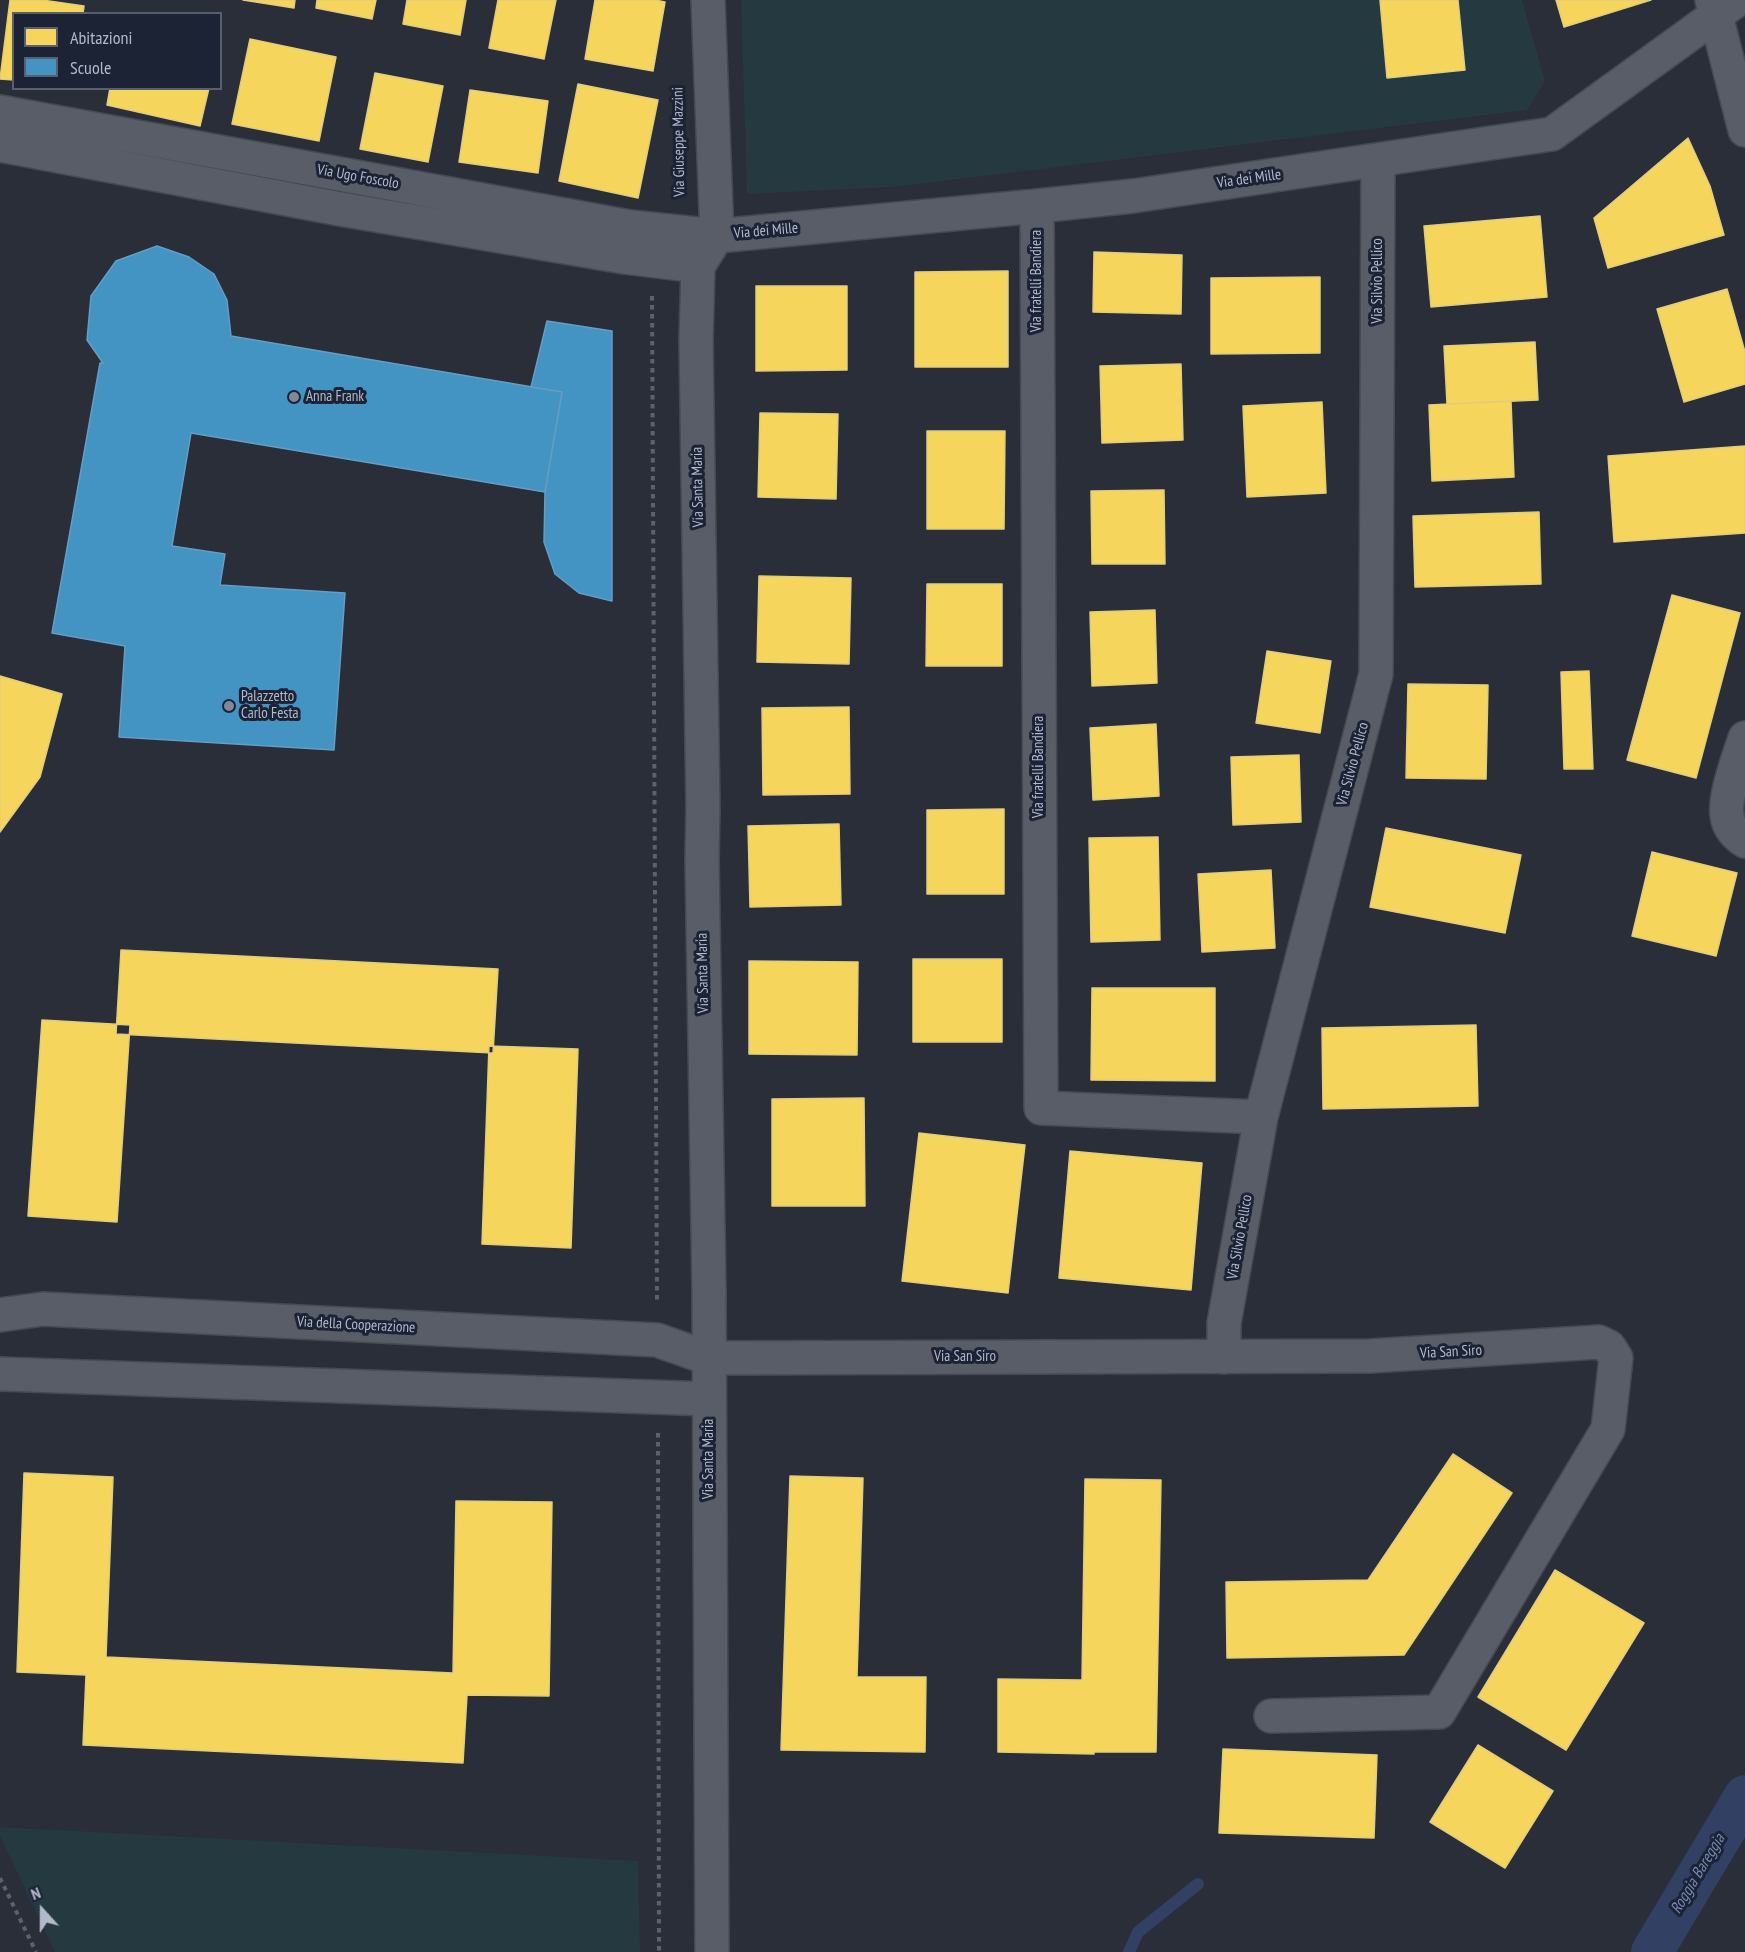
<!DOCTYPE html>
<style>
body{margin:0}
#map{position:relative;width:1745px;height:1952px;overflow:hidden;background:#292e39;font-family:"PT Sans Narrow",sans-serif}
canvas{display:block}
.legend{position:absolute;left:12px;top:12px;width:210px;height:78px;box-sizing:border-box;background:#1b2335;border:2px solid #575f71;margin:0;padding:8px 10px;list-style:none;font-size:18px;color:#b2b9cb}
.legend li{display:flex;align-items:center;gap:12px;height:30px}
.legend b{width:30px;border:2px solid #575f71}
.north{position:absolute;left:12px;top:1880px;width:60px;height:60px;-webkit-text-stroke:4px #1b2335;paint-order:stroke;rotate:339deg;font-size:16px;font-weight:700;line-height:24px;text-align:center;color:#b2b9cb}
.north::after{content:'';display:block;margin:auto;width:21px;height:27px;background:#b2b9cb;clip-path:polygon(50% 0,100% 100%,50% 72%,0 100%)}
</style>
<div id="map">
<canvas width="1745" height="1952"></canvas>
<ul class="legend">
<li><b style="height:16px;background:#f6d55c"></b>Abitazioni</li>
<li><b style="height:16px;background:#4393c3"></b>Scuole</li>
</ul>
<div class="north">N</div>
</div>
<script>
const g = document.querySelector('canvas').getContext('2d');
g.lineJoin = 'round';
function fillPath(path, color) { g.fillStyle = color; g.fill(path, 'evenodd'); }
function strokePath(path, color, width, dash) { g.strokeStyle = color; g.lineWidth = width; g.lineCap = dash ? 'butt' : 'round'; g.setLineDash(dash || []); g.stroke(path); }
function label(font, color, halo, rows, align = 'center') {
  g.font = font + ' "PT Sans Narrow",sans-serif'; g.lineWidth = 6; g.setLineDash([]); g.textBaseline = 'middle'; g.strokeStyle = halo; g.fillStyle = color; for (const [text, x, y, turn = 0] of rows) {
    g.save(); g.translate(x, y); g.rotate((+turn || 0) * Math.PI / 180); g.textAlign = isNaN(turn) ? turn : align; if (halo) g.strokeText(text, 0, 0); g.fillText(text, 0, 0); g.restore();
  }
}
fillPath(new Path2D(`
 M741,0H1522L1545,81L1527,110L893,187L747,194Z
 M0,1827L638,1861L640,1952H55L0,1836Z`), '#253940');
const homes = new Path2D(`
 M10,0H42L84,6L83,14H14V80L0,79Z
 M243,0H295L294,8Z
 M317,0H376L372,19L316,8Z
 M407,0H466L460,35L403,24Z
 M498,0H556L544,59L489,48Z
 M595,0H655L665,2L653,71L585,59Z
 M1380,0H1458L1465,70L1387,78Z
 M1556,0H1651L1564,27Z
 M250,39L336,57L319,141L232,124Z
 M375,73L443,86L428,162L360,149Z
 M578,84L658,100L638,198L559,181Z
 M110,88H209L200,126L107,105Z
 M470,90L548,101L538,173L459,162Z
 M1688,138L1710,186L1724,235L1608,268L1594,218Z
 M1540,216L1547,297L1431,307L1424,226Z
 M1094,252L1182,255L1181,314L1093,312Z
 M1008,271V367H915V272Z
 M1320,277V353L1211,354V278Z
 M756,286H847V370L756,371Z
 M1727,289L1745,352V384L1684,402L1657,309Z
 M1535,342L1538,400L1447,404L1444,346Z
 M1181,364L1183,440L1102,443L1100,366Z
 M1511,401L1514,477L1432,481L1429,405Z
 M1322,402L1326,493L1247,497L1243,406Z
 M760,413L838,414L836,499L758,497Z
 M927,431H1005L1004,529H927Z
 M1745,446V533L1614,542L1608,456Z
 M1164,490L1165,564H1092L1091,491Z
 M1539,512L1541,584L1415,587L1413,516Z
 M759,576L851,578L849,664L757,662Z
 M927,584H1002V666H926Z
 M1672,595L1740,613L1696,778L1627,760Z
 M1155,610L1157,683L1092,686L1090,612Z
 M1267,651L1331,661L1320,733L1256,723Z
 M1589,671L1593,769H1564L1561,672Z
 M0,676L62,694L40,777L0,832Z
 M1408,684L1488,685L1486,779L1406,778Z
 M849,707L850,794L763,795L762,708Z
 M1156,724L1159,796L1093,800L1090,728Z
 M1299,755L1301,822L1233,825L1231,757Z
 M1004,809V894H927V810Z
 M839,824L841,905L750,907L748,826Z
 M1386,828L1521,855L1505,933L1370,907Z
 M1158,837L1160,940L1091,942L1089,838Z
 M1652,852L1737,873L1716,956L1632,936Z
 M1271,870L1275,948L1202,952L1198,874Z
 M121,950L498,969L493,1053L116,1034Z
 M913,959H1002V1042H913Z
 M749,961L858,962L857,1055L749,1054Z
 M1092,988H1215V1081L1091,1080Z
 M42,1020L130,1025L117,1222L28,1216Z
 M1476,1025L1478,1106L1323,1109L1322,1028Z
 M489,1046L578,1049L571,1248L482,1244Z
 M864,1098L865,1206H772V1099Z
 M919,1133L1025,1145L1008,1293L902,1281Z
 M1070,1151L1202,1163L1191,1290L1059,1278Z
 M1453,1454L1512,1493L1404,1655L1227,1658L1226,1582L1368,1580Z
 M24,1473L113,1477L106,1657L453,1673L456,1501L552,1502L549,1696L467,1695L463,1763L83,1745L86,1675L17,1672Z
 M790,1476L863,1478L857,1677H926L925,1752L781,1750Z
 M1085,1479L1161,1480L1156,1752H1094V1754L998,1752V1679L1082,1680Z
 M1555,1570L1644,1623L1566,1750L1478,1697Z
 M1478,1745L1553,1791L1505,1868L1430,1822Z
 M1223,1749L1377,1755L1374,1838L1219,1833Z`);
fillPath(homes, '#f6d55c');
strokePath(homes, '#e2cd7d', 1.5);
const schools = new Path2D(`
 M157,246L189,257L214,274L227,300L231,336L562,392L545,492L191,433L172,546L225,554L220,585L345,593L334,750L119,737L125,646L52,633L100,363H103L87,340L91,296L116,261Z
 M547,321L612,331V601L579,593L555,574L544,542L545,492L562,392L531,387Z`);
fillPath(schools, '#4393c3');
strokePath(schools, '#649ec5', 1.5);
strokePath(new Path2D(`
 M1129,1952L1138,1932L1198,1884`), '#314063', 12);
strokePath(new Path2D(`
 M1652,1952L1745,1796`), '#314063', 42);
const minor = new Path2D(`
 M708,0L717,236L698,266L696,340L703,809L702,858L709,1290L712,1952
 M1712,0L1745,130
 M0,112L630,227L717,236L1037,206L1133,196L1552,134L1737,0
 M0,145L340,209L624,257L698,266
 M1037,206L1041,1108L1261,1117
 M1745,738C1739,757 1724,796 1727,815C1728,826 1736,835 1745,841
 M0,1315L43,1309L657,1340L708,1358L1370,1356L1599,1342L1609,1347L1616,1358L1608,1429L1439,1712L1271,1716
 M1224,1357V1323L1261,1117L1376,674L1378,160
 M0,1374L709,1399`);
strokePath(minor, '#454952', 36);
strokePath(new Path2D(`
 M652,296L657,1303
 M658,1433L659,1952
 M0,1878L36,1952`), '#5c616a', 4, [4.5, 4.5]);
strokePath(minor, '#595d67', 33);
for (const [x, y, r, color] of [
 [294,397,6,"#828898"],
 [229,706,6,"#828898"]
]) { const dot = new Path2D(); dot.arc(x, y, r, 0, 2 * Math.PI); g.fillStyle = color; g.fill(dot); strokePath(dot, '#1b2335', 2); }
label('15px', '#b2b9cb', '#1b2335', [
 ["Via Giuseppe Mazzini",679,142,-91],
 ["Via Ugo Foscolo",358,177,10],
 ["Via dei Mille",1249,179,-8],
 ["Via dei Mille",766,231,-5],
 ["Via fratelli Bandiera",1037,281,-90],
 ["Via Silvio Pellico",1378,281,-90],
 ["Via Santa Maria",698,487,-91],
 ["Via Silvio Pellico",1353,764,-75],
 ["Via fratelli Bandiera",1039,767,-90],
 ["Via Santa Maria",703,973,-91],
 ["Via Silvio Pellico",1240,1237,-80],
 ["Via della Cooperazione",356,1325,3],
 ["Via San Siro",1451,1352,-3],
 ["Via San Siro",965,1357],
 ["Via Santa Maria",709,1459,-90]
]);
label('15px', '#b2b9cb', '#1b2335', [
 ["Anna Frank",306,397],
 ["Palazzetto",241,697],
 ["Carlo Festa",241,714]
], 'left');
label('italic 16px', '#778bb5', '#1b2335', [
 ["Roggia Bareggia",1698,1874,-59]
]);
</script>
